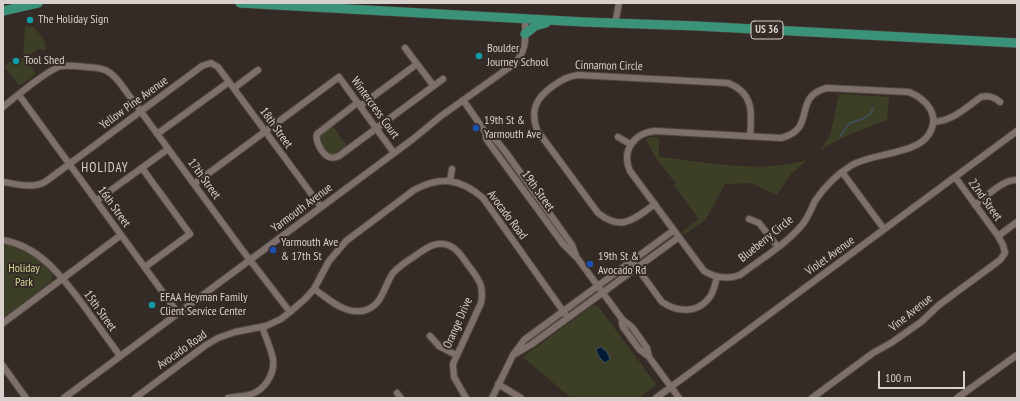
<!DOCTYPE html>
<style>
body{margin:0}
#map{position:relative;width:1020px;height:401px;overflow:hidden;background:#352b26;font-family:"PT Sans Narrow",sans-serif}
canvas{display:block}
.frame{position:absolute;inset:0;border:4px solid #d7d0cd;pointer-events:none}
.scale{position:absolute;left:878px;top:371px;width:87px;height:18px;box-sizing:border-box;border:2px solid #d7d0cd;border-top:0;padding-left:5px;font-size:12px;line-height:14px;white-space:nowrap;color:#d7d0cd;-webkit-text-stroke:3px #352b26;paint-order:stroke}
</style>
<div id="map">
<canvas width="1020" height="401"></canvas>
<div class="frame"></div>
<div class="scale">100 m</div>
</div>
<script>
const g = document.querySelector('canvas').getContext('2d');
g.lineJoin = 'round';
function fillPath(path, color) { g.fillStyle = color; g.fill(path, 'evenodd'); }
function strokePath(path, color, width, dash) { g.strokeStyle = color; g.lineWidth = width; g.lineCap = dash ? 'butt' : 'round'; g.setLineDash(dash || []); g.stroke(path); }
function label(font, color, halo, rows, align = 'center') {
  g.font = font + ' "PT Sans Narrow",sans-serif'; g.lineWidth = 4; g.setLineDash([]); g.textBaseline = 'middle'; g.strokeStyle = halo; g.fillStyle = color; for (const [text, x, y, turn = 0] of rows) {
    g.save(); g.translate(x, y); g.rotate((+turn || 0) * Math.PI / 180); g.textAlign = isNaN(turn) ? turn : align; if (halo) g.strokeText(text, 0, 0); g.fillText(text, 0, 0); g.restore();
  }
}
fillPath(new Path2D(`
 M25,26L34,27L44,40L46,50L38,49L29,56L28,62L36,74L19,86L4,66L12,60L23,57Z
 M839,94L889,97L887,120C863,129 841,137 820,150L830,136Z
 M332,125L347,146L336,155H332C325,151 321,144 319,137L321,134Z
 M650,137H659V157C707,162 759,174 807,160L791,174L777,195L751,183L725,184L706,219L684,235L682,232L699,219L674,185L676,184L654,155L646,139Z
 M3,244C23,249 39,258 53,273L52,281L3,318Z
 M596,305L601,310L655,383L656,385L639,398H571L523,357L592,306Z`), '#3c3f25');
const water = new Path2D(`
 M601,347L607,352L610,359L605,363L599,357L596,350Z`);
fillPath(water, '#001b33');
strokePath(water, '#405161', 1);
strokePath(new Path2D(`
 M840,136L850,123L865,118L871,113L873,108`), '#405161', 1.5);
const minor = new Path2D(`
 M615,24L619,3
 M405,48L433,85
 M234,88L258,70
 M827,88L909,92C926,99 941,115 929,134C918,154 873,153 852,165C837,174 825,186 815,201C811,209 808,218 802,225C785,245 761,259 740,275C727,280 716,278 704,271L630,171C621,151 634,133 655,131L781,138C818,129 791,97 827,88Z
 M19,95L178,313
 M463,100L486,133L494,138L505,151L572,245L577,258
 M357,103L317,134C315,141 322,154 329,157C333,159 336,157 339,156L443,79
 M360,106L417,64
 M3,107C15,97 48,70 61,66C69,65 78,66 86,67C103,68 109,69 120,83L243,251L290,312
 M933,122C953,121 965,108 981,97C989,95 994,97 1000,102
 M486,133V138L489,143L563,244L578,259L622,319L632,327L647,348L649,357
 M157,134L229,82
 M618,137L630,144
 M142,168L190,234L145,267
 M842,172L884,229
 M450,181L452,169
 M3,182C17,184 32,189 45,182L202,66L211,63L218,67L321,207
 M194,184L339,77L394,153
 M96,201L168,149
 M655,204C634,219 622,232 598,213L537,130C530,110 536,98 553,86C561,80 568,76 578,75L728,83C754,93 752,113 750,136
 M975,205C986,197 1003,179 1017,180
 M749,219L759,223L778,247
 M998,236L1017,222
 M3,240C41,247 62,277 84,306C96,323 108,339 120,356
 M635,265L662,302C677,312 697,314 709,298C714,292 715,284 717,277
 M314,289C328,298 343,314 362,311C383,307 383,287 393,273C399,266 407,261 415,256C427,247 441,237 456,250C462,255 466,263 471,269C480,281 484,287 481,303L453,364L454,377L466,398
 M622,319V324L623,327L639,349L649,357L679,398
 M3,323L121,235
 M430,336L439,346L456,355
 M515,354L532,344L679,237
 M3,366L26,398
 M498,384L521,398
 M397,393L401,398
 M64,398L413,139L441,116L514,64C528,50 525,36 525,19
 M135,398L206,345L218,338L235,332L266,326L281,319L290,312L305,299L314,289L329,261L346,241L414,190C440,176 460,178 483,198L568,318
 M228,398C236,396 244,397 252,394C265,389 275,374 273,359C271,349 266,337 262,327
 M492,398L513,355L524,340L674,230
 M656,398L1017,131
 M812,398L873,353L891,343L921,322L939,305L1000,260L1005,253L1003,245L998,236L955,177
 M957,398L1017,355`);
const highway = new Path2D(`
 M240,3L584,22L697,26L1017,43
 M3,11L38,3
 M525,34L535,26L546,23`);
strokePath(minor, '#514844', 8);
strokePath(highway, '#514844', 10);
strokePath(minor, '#7d706b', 6);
strokePath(highway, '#3a9379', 9);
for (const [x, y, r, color] of [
 [30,20,4,"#0f9aa8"],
 [479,56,4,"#0f9aa8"],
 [16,61,4,"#0f9aa8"],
 [476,128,4,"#1a4fb4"],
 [273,250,4,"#1a4fb4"],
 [590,264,4,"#1a4fb4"],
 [152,305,4,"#0f9aa8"]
]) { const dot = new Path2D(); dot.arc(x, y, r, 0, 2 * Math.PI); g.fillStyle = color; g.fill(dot); strokePath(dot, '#352b26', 1.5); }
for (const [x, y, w] of [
 [767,30,32]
]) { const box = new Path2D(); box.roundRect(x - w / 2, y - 9, w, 18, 3); g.fillStyle = '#352b26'; g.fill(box); strokePath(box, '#d7d0cd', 1); }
label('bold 11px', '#d7d0cd', null, [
 ["US 36",767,30]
]);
label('12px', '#d7d0cd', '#352b26', [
 ["The Holiday Sign",38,20],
 ["Boulder",487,49],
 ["Journey School",487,63],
 ["Tool Shed",24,61],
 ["19th St &",484,121],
 ["Yarmouth Ave",484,135],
 ["Yarmouth Ave",281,243],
 ["& 17th St",281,257],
 ["19th St &",598,257],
 ["Avocado Rd",598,271],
 ["EFAA Heyman Family",160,298],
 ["Client Service Center",160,312]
], 'left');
label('12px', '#d7d0cd', '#352b26', [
 ["Cinnamon Circle",609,66,1],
 ["Yellow Pine Avenue",134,103,-36],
 ["Wintercress Court",375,108,54],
 ["18th Street",276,128,54],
 ["17th Street",204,179,54],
 ["19th Street",538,191,54],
 ["22nd Street",985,200,54],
 ["16th Street",114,207,54],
 ["Yarmouth Avenue",302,208,-37],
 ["Avocado Road",507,215,53],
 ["Blueberry Circle",766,239,-39],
 ["Violet Avenue",830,256,-36],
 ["15th Street",100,311,54],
 ["Vine Avenue",911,313,-39],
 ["Orange Drive",458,323,-66],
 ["Avocado Road",182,350,-35]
]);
label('12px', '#cfd894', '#352b26', [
 ["Holiday",24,269],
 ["Park",24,283]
]);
g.letterSpacing = '1px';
label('13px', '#d7d0cd', '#352b26', [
 ["HOLIDAY",105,168]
]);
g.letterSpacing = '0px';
</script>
